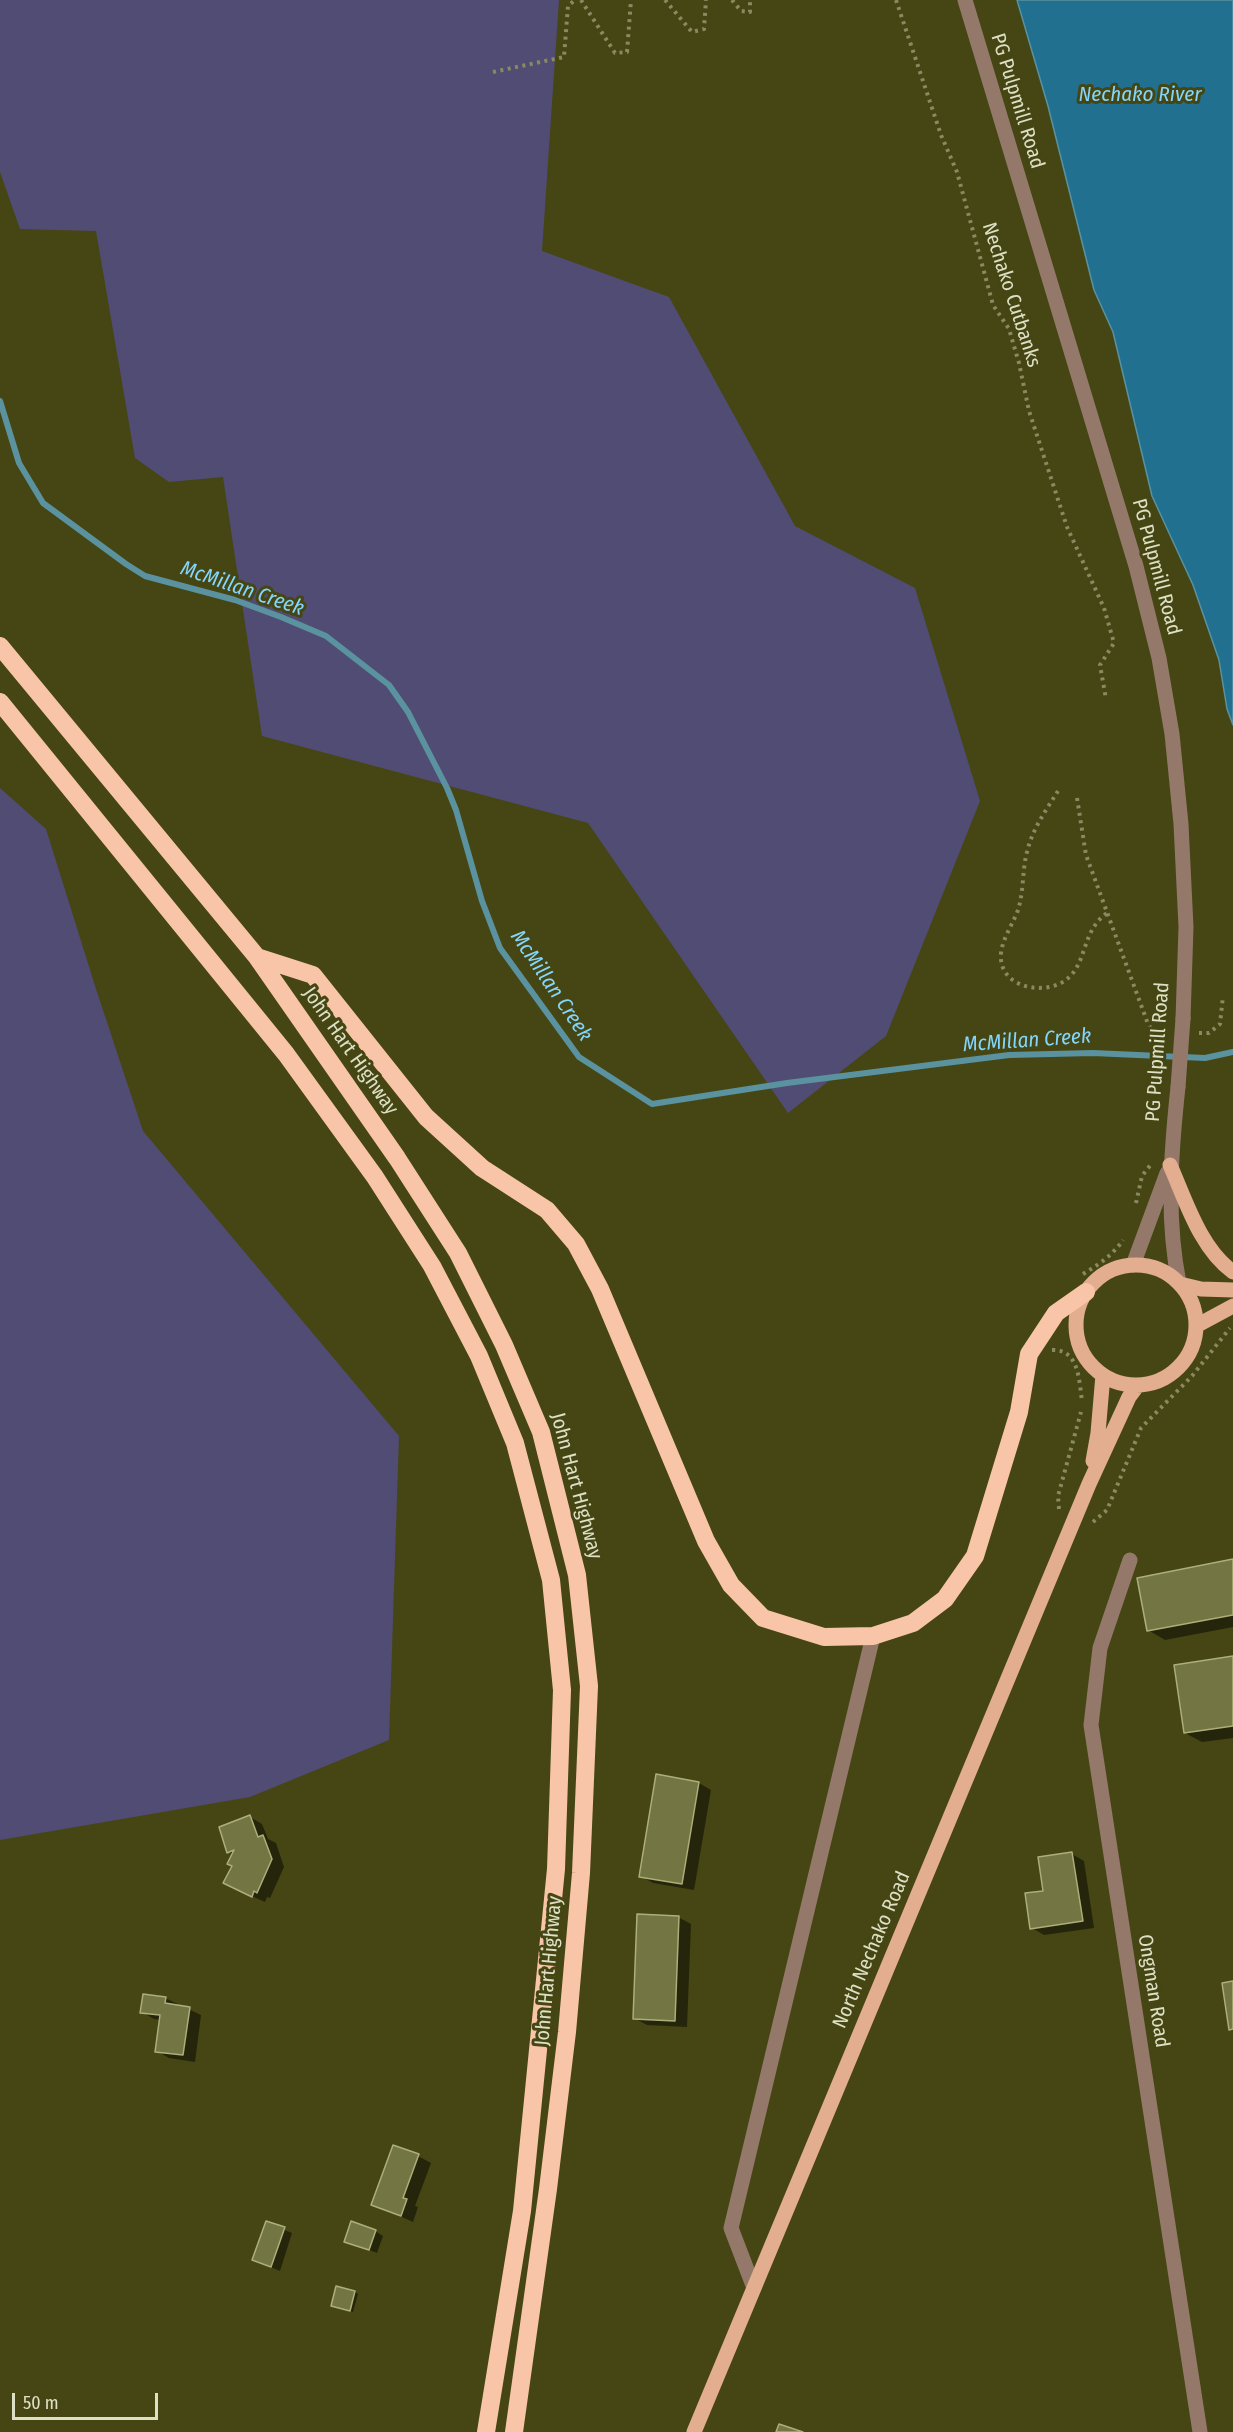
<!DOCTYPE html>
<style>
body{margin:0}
#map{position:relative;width:1233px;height:2432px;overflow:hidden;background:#454613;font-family:"Fira Sans Condensed",sans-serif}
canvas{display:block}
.scale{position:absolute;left:12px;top:2393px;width:146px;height:27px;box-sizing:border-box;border:3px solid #dee0c5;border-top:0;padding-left:8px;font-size:18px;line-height:21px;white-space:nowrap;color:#dee0c5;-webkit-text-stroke:4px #454613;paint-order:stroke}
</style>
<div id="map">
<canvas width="1233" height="2432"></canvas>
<div class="scale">50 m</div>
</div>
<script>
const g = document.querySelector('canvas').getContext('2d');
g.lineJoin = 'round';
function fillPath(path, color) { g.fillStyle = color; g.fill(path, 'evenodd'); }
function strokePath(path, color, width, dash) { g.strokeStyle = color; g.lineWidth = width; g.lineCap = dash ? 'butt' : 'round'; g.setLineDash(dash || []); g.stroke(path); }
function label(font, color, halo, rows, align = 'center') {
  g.font = font + ' "Fira Sans Condensed",sans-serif'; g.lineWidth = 6; g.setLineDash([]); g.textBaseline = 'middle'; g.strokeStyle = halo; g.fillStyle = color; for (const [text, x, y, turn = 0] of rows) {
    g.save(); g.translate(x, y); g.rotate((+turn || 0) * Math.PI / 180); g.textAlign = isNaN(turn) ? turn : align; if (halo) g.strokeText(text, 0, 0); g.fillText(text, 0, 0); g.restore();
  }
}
fillPath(new Path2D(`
 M0,0H559L542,251L669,297L795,526L915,588L980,801L886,1036L788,1113L588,823L262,736L223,477L169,482L135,458L96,231L20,229L0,172Z
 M0,788L46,829L96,989L143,1131L399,1436L389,1740L250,1797L0,1840Z`), '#514c73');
const water = new Path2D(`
 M1017,0H1233V725L1227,709L1219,660L1193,585L1152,496L1113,332L1094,290L1048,106Z`);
fillPath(water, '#217090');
strokePath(water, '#5a92a0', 1.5);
fillPath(new Path2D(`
 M1233,1561V1627L1165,1640L1148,1630Z
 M1233,1657V1738L1202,1742L1185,1733Z
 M699,1783L711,1790L694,1890L653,1883L641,1876Z
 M250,1817L262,1824L268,1839L276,1843L284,1867L270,1898L267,1897L265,1902L238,1890L233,1854L229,1852Z
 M1072,1854L1084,1861L1094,1928L1044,1935L1032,1928L1044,1892Z
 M678,1917L691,1924L687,2027L647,2025L634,2018Z
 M165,1998L201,2015L195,2062L169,2058L157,2051L161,2020L154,2019L142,2012Z
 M418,2156L431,2163L415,2206L418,2207L413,2222L373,2204Z
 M267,2223L292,2233L280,2271L254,2260Z
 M375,2231L383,2236L377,2253L346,2241Z
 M355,2292L358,2294L353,2312L336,2307Z`), '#0007');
strokePath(new Path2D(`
 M0,401L19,463L43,503L126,564L145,576L235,600L281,617L326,636L389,685L408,712L447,788L456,810L482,901L500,948L579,1057L652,1104L787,1083L1009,1055L1093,1053L1205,1058L1233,1052`), '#5a92a0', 6);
const building = new Path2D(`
 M1233,1559V1615L1147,1631L1137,1578Z
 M1233,1656V1726L1184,1733L1174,1665Z
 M656,1774L699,1782L682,1884L639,1877Z
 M250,1815L258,1837L263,1835L272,1859L257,1893L254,1891L252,1897L223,1883L232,1866L227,1864L234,1850L227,1853L219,1827Z
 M1072,1852L1083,1921L1030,1929L1025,1893L1043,1891L1038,1857Z
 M637,1914L679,1916L675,2021L633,2019Z
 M1233,1981V2029L1229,2030L1222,1983Z
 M143,1994L166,1997L165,2003L190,2007L183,2055L155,2052L160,2015L140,2013Z
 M393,2145L419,2154L403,2198L407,2199L401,2216L371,2205Z
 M266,2221L285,2227L271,2267L252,2260Z
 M351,2221L376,2230L369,2250L344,2242Z
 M336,2286L355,2291L350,2311L331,2306Z
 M779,2424L803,2432H776Z`);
fillPath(building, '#737543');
strokePath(building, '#adaf7b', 1.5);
strokePath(new Path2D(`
 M581,0L615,53L627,52L631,0
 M665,0L692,32L704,29L706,0
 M732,0L741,11L750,12V0
 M896,0L941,135L957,172L993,305L1009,329L1019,363L1029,411L1067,527L1104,608L1114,643L1100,665L1106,699
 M493,72L564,57L568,6L575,0
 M1058,791C1046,810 1032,830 1027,852C1022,871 1024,891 1018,910C1013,924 1003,937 1001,953C998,985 1037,995 1061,983C1089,968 1079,933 1107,913
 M1077,798L1086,855L1148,1024L1152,1030L1167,1031
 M1199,1033H1209L1220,1024L1223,996
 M1136,1203L1142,1176L1152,1163
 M1083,1274C1098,1265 1113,1255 1123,1240
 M1052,1350C1079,1349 1079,1380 1082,1401
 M1059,1509L1058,1496L1081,1412
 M1093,1522L1107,1510L1141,1428L1192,1376L1230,1328`), '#898a62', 4, [3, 4.5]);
strokePath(new Path2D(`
 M965,0L1136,566L1159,658L1172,734L1181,824L1186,927L1183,1019
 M1178,1087C1171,1152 1166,1218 1179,1283
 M1133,1265L1167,1173
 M1130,1560L1100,1648L1091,1725L1200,2432
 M754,2288L731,2228L873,1636`), '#94796b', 15);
strokePath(new Path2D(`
 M1170,1165C1186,1201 1200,1248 1233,1272
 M1076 1325a60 60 0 1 1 120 0a60 60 0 1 1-120 0Z
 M1180,1284L1201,1289L1233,1290
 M1196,1326L1233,1306
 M1093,1461L1098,1433L1103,1375
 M694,2432L1089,1484L1129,1397L1138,1385`), '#e3ad8f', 15);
strokePath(new Path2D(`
 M0,646L257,957L397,1158L458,1253L504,1345L541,1432L577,1575L589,1686L581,1873L567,2032L548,2189L514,2432
 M0,702L286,1054L375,1177L432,1266L479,1356L515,1443L551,1580L562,1690L556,1869L522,2211L486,2432
 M257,957L313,975L426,1117L482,1168L547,1210L576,1244L600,1289L706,1541L731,1585L763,1618L824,1637L873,1636L913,1623L945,1599L975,1556L1019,1412L1029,1354L1056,1313L1086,1292`), '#f9c5a8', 18);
strokePath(new Path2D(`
 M1178,1087L1183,1019`), '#94796b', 15);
label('20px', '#dee0c5', '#454613', [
 ["PG Pulpmill Road",1017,101,73],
 ["Nechako Cutbanks",1011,295,72],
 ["PG Pulpmill Road",1156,567,75],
 ["John Hart Highway",350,1051,55],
 ["PG Pulpmill Road",1158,1052,-86],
 ["John Hart Highway",576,1486,75],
 ["North Nechako Road",872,1950,-67],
 ["John Hart Highway",549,1971,-85],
 ["Ongman Road",1153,1991,81]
]);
label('italic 21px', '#84d5fb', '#454613', [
 ["Nechako River",1140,95],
 ["McMillan Creek",242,589,19],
 ["McMillan Creek",551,986,56],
 ["McMillan Creek",1027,1041,-4]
]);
</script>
